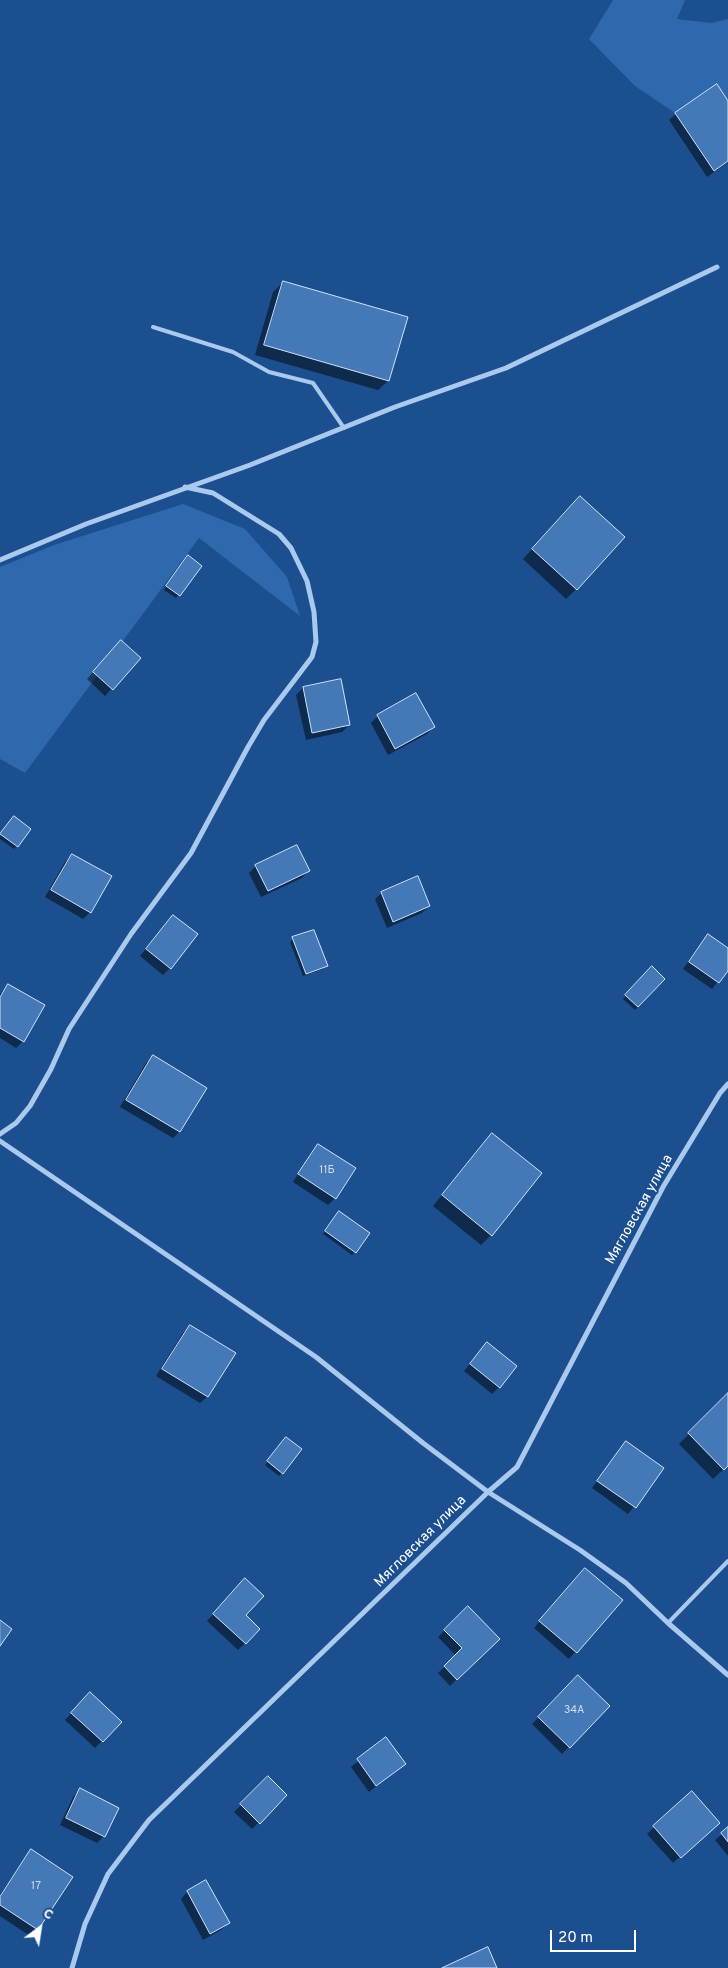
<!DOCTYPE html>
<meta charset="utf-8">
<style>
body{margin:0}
#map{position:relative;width:728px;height:1968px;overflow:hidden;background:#1b4f8f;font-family:Overpass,sans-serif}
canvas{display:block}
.north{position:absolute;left:15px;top:1903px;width:50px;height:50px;-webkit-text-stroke:4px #1b4f8f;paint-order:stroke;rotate:31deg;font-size:14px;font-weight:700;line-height:20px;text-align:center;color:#fff}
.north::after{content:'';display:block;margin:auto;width:18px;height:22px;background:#fff;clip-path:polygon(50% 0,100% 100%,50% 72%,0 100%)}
.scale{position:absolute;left:550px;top:1930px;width:86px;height:22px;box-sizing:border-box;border:2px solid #fff;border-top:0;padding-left:6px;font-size:15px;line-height:18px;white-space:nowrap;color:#fff;-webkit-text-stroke:4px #1b4f8f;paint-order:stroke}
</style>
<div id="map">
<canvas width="728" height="1968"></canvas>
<div class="north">С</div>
<div class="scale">20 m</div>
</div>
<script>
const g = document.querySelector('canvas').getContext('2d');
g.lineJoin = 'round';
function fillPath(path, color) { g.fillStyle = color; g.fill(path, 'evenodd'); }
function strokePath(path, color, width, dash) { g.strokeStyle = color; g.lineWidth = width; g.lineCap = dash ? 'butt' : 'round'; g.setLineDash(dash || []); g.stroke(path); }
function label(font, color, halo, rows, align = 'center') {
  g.font = font + ' Overpass,sans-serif'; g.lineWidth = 4; g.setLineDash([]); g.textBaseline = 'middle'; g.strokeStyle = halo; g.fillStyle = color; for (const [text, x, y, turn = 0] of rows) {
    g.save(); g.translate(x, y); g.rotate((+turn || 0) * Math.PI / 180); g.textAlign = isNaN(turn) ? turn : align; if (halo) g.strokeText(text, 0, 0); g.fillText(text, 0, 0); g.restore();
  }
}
fillPath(new Path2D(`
 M613,0H685L677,19L711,23L728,19V101L717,85L675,113L635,86L589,39Z
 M183,504L245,529L287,577L300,616L199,538L25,773L0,759V567L54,545Z`), '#2e69ad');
fillPath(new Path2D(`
 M728,103V162L707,177L669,120L676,114Z
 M283,282L388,381L378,390L255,355L273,292Z
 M570,508L576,589L566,599L523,559Z
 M185,560L200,566L176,598L164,590Z
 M114,649L139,658L105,696L87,679Z
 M303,688L349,725L342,732L306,740L296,695Z
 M378,716L433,727L427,734L388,755L371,723Z
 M11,821L30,829L14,849L0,839V836Z
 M72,856L90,912L83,919L45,897L65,862Z
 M256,866L308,871L302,878L261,897L249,873Z
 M382,893L429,906L422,913L387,928L375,899Z
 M173,916L170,968L163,975L140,956Z
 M708,936L728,950V968L712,989L683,969Z
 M293,939L326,966L323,969L303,976L290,942Z
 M652,968L664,979L635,1010L623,999Z
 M8,985L23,1041L16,1048L0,1038V995Z
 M153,1057L179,1132L173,1138L120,1107L146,1063Z
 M492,1134L491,1235L481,1245L433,1206Z
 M319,1145L335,1198L328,1205L293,1182L312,1152Z
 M337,1216L355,1252L352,1255L323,1234Z
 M190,1326L234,1354L207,1397L200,1403L156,1376L183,1333Z
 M487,1344L499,1387L492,1394L464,1371Z
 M728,1395V1465L713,1479L679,1444Z
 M283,1442L282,1473L279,1476L265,1465Z
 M626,1442L663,1469L628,1514L592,1488Z
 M579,1576L621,1600L569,1659L534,1628Z
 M239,1587L244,1616L259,1629L238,1650L207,1621Z
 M468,1608L498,1639L450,1686L438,1673L456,1656L438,1637Z
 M578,1677L609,1706L562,1754L532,1724Z
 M83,1701L120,1722L95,1748L65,1720Z
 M386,1739L404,1764L369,1792L351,1767Z
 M268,1778L286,1795L252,1829L234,1812Z
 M80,1790L104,1836L97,1843L60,1825L73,1797Z
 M691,1793L711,1829L673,1863L647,1834Z
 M728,1829V1856L715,1840Z
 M32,1851L71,1877L37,1929L30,1936L0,1916V1895L25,1858Z
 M206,1882L228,1923L221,1930L203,1940L181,1899L187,1892Z`), '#0007');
const building = new Path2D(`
 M717,84L728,101V161L714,171L675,113Z
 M283,281L408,317L389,381L264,345Z
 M580,496L625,537L577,590L532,549Z
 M188,555L202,566L180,596L166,586Z
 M121,640L141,658L113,690L93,672Z
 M341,679L350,725L312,733L303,687Z
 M416,693L435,727L395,749L377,715Z
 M14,816L31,829L18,847L0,834Z
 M297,845L310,871L268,891L255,865Z
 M72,854L112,876L91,913L51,890Z
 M418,876L430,906L393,922L381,892Z
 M173,915L198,934L171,969L146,949Z
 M314,930L328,966L306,974L292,937Z
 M708,934L728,948V971L719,983L689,962Z
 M652,966L665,979L638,1007L625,995Z
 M8,984L45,1005L24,1042L0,1028V998Z
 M153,1055L207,1088L180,1132L126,1100Z
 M492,1133L542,1173L492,1236L442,1195Z
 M318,1144L356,1168L336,1199L298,1174Z
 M339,1211L370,1233L356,1253L325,1231Z
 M190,1325L236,1353L208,1397L162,1369Z
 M487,1342L517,1366L500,1388L470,1364Z
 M728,1393V1466L724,1470L688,1433Z
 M286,1437L302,1449L283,1474L267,1461Z
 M626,1441L664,1468L636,1508L597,1481Z
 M585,1568L623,1600L577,1653L539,1621Z
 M245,1578L264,1596L246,1615L260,1629L246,1644L213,1614Z
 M468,1606L500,1639L457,1680L444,1666L462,1648L444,1630Z
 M0,1620L12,1629L0,1646Z
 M578,1675L610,1706L570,1748L538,1717Z
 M90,1692L122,1722L103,1742L71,1713Z
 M386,1737L406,1764L376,1786L357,1759Z
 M268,1776L287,1795L260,1824L240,1804Z
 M80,1788L119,1808L105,1837L66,1818Z
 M692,1791L720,1823L681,1858L653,1826Z
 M728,1827V1842L721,1833Z
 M31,1849L73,1877L38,1930L0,1905V1897Z
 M206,1880L230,1923L210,1934L187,1891Z
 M488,1947L497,1968H442Z`);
fillPath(building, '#4478b7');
strokePath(building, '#cfe3fa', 1);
strokePath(new Path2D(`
 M153,327L233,352L269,372L313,383L344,428
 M668,1623L728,1561`), '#a9c9ee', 4);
strokePath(new Path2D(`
 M0,560L86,524L250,465L395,407L506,368L717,267
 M0,1134L16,1123L30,1106L51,1069L69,1029L131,934L191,853L248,747L264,720L312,657L316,642L314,612L307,581L291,548L279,534L213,493L185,487
 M0,1141L316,1357L423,1443L488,1492L580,1550L626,1583L668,1623L728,1675
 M72,1968L85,1924L108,1874L149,1820L488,1492L517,1467L663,1187L720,1093L728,1084`), '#a9c9ee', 5);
label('11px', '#d0dded', null, [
 ["11Б",327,1171],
 ["34А",574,1711],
 ["17",36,1887]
]);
label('14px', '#fff', '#1b4f8f', [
 ["Мягловская улица",640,1210,-61],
 ["Мягловская улица",421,1542,-45]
]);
</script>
